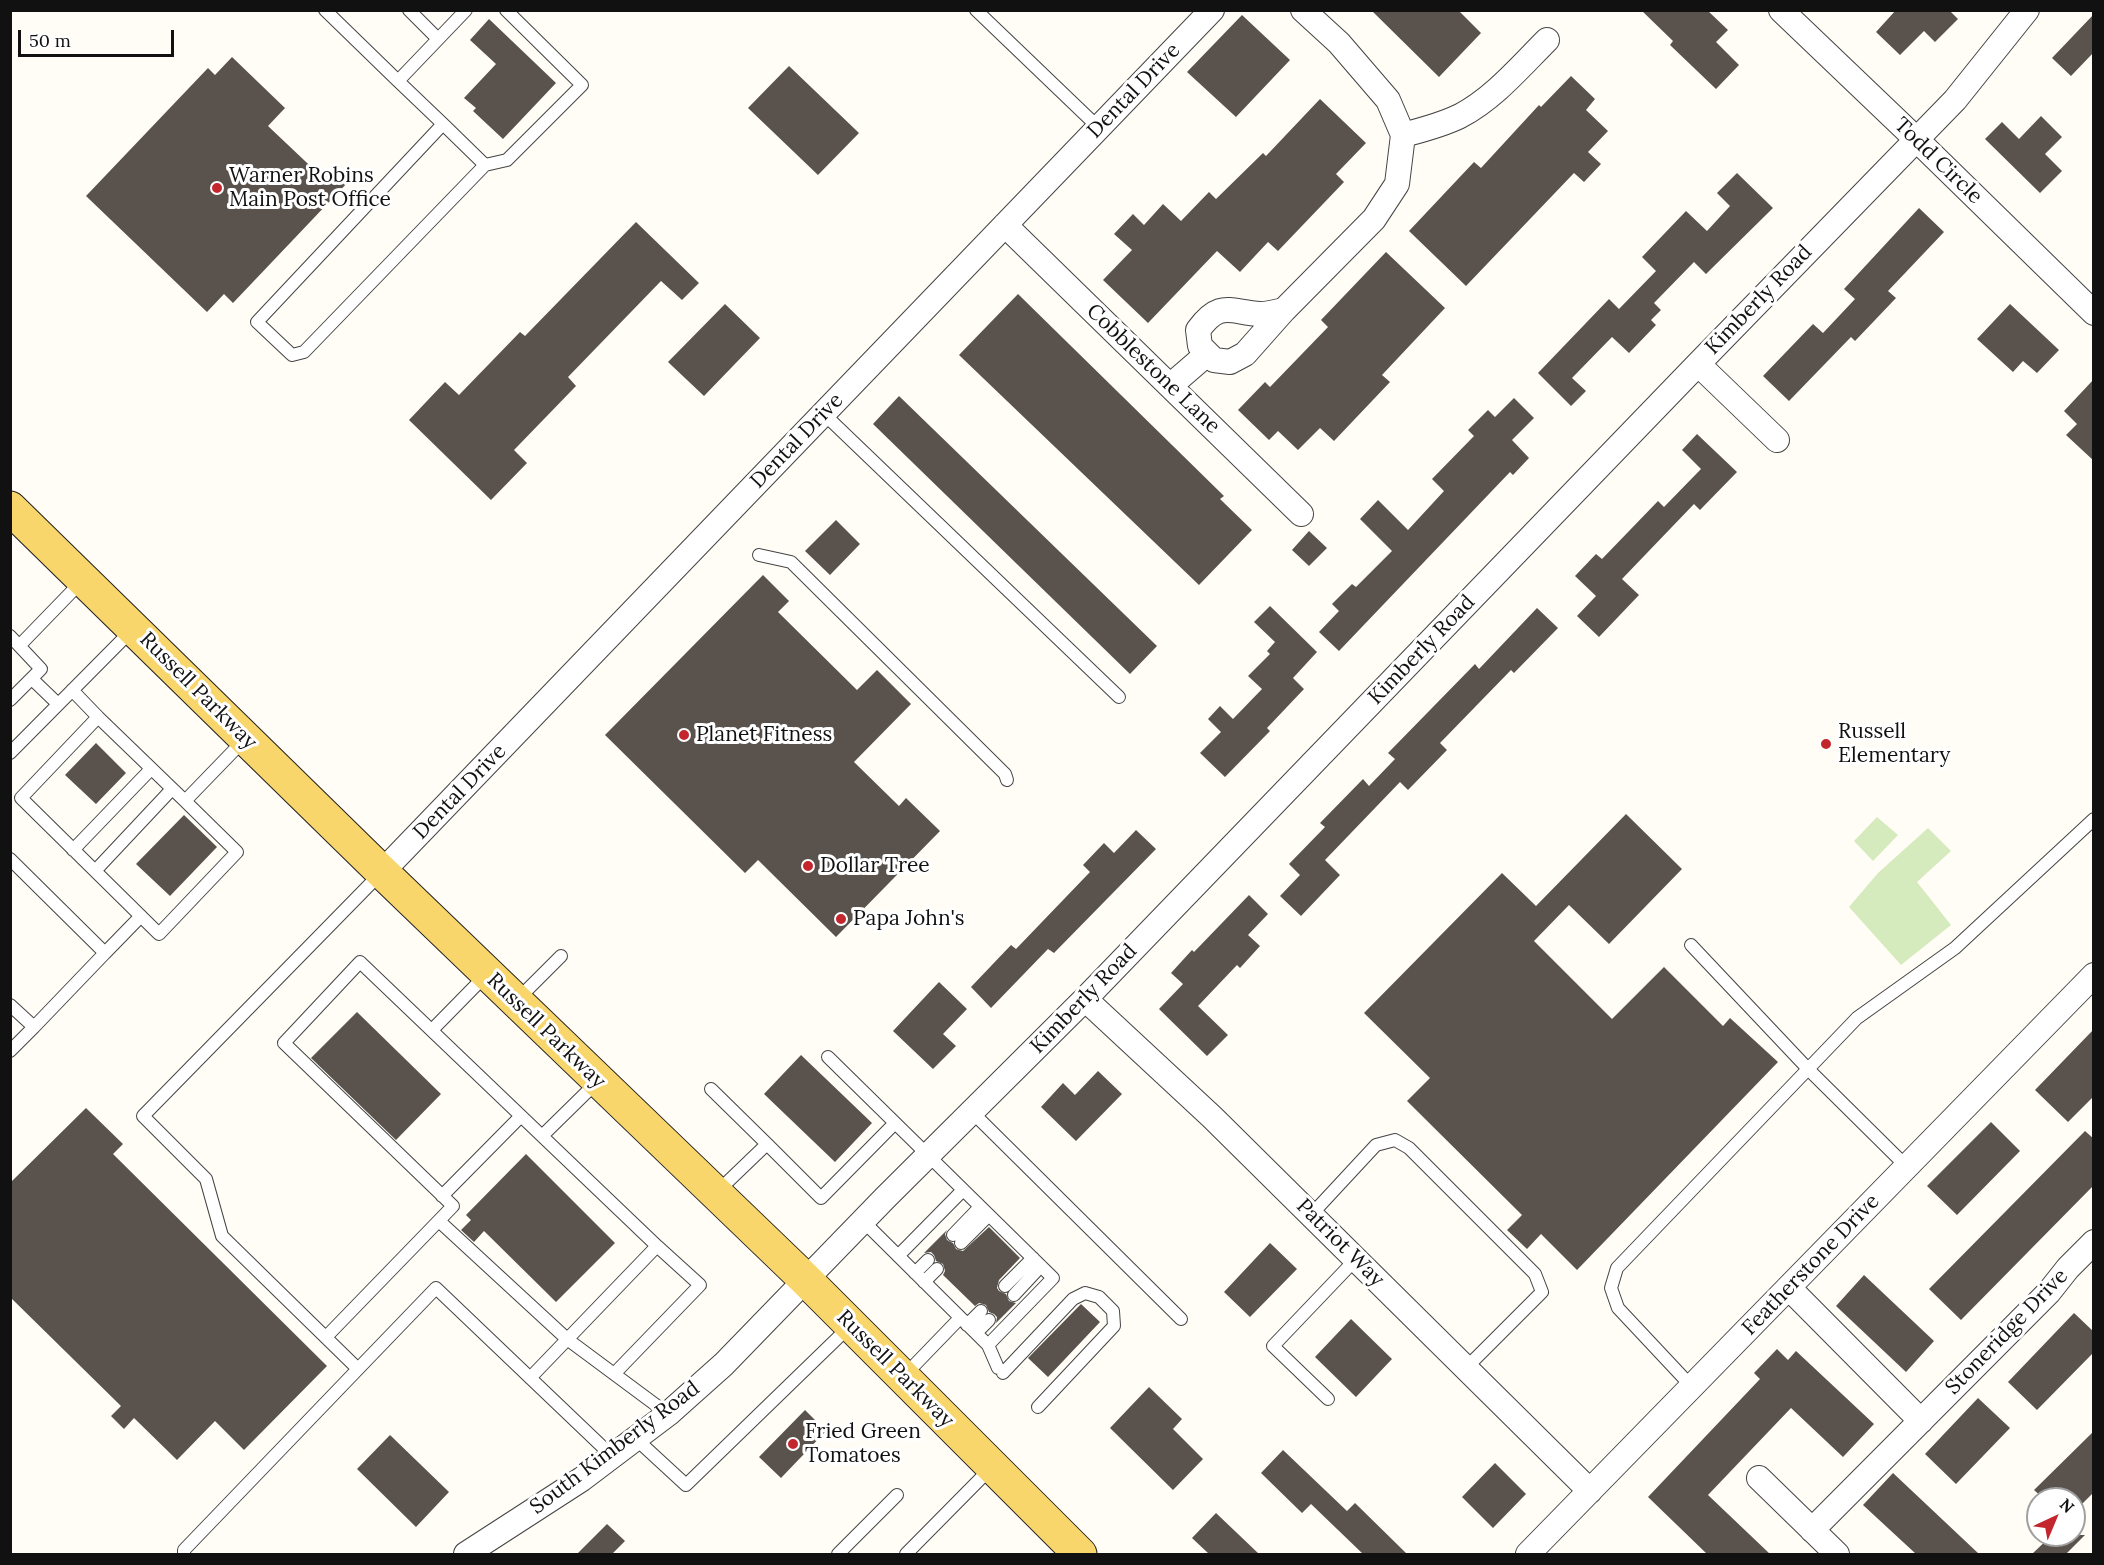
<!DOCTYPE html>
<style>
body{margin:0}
#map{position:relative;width:2104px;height:1565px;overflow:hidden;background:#fffdf5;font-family:Lora,serif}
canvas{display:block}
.frame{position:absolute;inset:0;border:12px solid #111;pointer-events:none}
.north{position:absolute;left:2026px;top:1487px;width:60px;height:60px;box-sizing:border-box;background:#fff;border:2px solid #a0a0a0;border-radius:50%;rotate:44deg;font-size:16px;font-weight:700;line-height:24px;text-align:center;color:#111}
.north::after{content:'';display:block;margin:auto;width:21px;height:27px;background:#c4262e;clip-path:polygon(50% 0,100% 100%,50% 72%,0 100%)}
.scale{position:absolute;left:18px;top:30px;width:156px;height:27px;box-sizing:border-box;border:3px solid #111;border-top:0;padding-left:8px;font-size:18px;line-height:21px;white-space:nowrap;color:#111;-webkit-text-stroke:4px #fff;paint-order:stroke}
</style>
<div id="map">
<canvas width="2104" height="1565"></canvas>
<div class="frame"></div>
<div class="north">N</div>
<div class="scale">50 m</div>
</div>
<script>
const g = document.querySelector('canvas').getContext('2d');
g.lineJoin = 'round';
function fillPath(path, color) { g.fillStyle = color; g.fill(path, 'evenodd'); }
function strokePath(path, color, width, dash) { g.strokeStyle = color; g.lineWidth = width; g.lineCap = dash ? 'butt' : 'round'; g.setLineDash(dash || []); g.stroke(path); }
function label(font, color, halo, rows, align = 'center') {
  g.font = font + ' Lora,serif'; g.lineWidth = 6; g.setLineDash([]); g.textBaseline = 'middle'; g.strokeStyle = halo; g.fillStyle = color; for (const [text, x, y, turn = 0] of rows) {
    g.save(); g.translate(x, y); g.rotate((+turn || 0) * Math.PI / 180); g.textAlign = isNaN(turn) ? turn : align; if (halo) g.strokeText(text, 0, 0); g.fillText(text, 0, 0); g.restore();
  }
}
fillPath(new Path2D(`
 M1877,817L1898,835L1873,861L1854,841Z
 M1928,828L1951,851L1917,882L1951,925L1901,965L1849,907L1878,873Z`), '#d5ebbd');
fillPath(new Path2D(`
 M1371,10H1458L1481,33L1439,77Z
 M1641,10H1707L1728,30L1716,42L1739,65L1716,89L1670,45L1673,41Z
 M1896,10H1949L1958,19L1935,42L1924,31L1900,55L1876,32Z
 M2094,14V52L2071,76L2052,58Z
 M1242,15L1290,60L1236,117L1187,72Z
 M489,19L556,83L503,139L473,111L476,108L464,98L496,64L470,40Z
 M232,57L285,108L268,126L324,179L335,167L349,181L233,303L224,294L207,312L86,196L208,68L215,75Z
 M789,66L859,133L818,175L748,108Z
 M1571,76L1595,99L1586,110L1608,131L1588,152L1601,164L1584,182L1574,173L1466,286L1409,231L1474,162L1481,168L1539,105L1541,107Z
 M1320,99L1366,143L1336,174L1344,182L1278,251L1268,242L1240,272L1217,251L1148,323L1103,280L1132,250L1114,234L1133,214L1144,225L1163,204L1181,221L1209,192L1216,199L1263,153L1266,156Z
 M2041,116L2062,137L2045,154L2062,171L2040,193L1985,139L2002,122L2019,139Z
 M1737,173L1773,208L1706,274L1694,262L1654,303L1661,310L1651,320L1656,325L1629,353L1612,337L1572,378L1586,391L1571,406L1538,373L1609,299L1619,309L1656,271L1642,257L1686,211L1707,231L1730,206L1717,193Z
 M1919,208L1944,232L1888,291L1896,298L1855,341L1851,337L1789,401L1763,376L1813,324L1823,333L1855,299L1844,289Z
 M636,222L699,283L682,300L661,281L568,377L576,386L514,450L527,463L491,500L409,420L445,382L459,395L520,332L525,336Z
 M1386,252L1445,308L1382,375L1390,382L1334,441L1320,428L1298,450L1278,431L1269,440L1238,410L1265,382L1270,387L1328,327L1321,320Z
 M1018,294L1224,496L1220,499L1252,530L1199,585L959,355Z
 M725,304L760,338L704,396L668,362Z
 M2010,304L2059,350L2037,373L2023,361L2013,372L1977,339Z
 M2094,379V461L2066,435L2077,424L2064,411Z
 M899,396L1157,646L1130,674L873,424Z
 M1514,398L1534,418L1512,440L1529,458L1513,475L1510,472L1339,651L1319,632L1339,611L1332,604L1352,584L1356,587L1392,551L1360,519L1378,500L1408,530L1444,491L1432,479L1474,436L1468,430L1488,410L1495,417Z
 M1697,434L1737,472L1700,510L1694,504L1622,579L1639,595L1599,637L1577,616L1596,596L1575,576L1596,554L1602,559L1658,501L1664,507L1701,469L1682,450Z
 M836,520L860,544L830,575L805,551Z
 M1309,531L1327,548L1309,566L1292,550Z
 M763,575L789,601L778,612L857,690L877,670L911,704L854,762L899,806L906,798L940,831L836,937L758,860L745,873L605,735Z
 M1270,606L1317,652L1293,678L1304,689L1267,728L1270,731L1225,777L1200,753L1221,732L1208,719L1220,706L1233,719L1262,689L1248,676L1270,654L1267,651L1275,642L1254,622Z
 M1537,608L1558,628L1514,673L1511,670L1440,743L1447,750L1408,790L1400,782L1325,860L1340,875L1301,916L1280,896L1300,875L1289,864L1325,827L1320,823L1363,779L1369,786L1395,759L1388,753L1475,664L1479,669Z
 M96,743L126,773L96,804L65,775Z
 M1626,814L1682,869L1609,944L1569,905L1534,941L1612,1019L1664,967L1723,1026L1730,1018L1778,1062L1577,1270L1541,1234L1527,1249L1507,1230L1522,1215L1407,1101L1430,1078L1364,1013L1502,873L1536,906Z
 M184,815L217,847L170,896L136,864Z
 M1136,830L1156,849L1054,953L1048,949L991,1008L971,987L1011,945L1016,949L1090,872L1083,865L1104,843L1114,853Z
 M1249,895L1268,914L1248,935L1260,946L1240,968L1237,965L1198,1006L1228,1035L1207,1056L1159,1009L1183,984L1171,973L1192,950L1194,952Z
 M939,982L967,1009L943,1034L956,1046L933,1069L893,1031Z
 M357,1012L441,1094L396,1140L311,1058Z
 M2094,1029V1096L2068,1122L2035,1090Z
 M801,1055L872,1123L835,1162L764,1094Z
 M1098,1071L1122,1094L1076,1141L1041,1107L1063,1083L1075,1095Z
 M86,1108L123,1144L113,1154L327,1366L244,1450L215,1421L177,1460L134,1418L124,1429L111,1416L121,1406L10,1297V1183Z
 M1991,1122L2020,1151L1957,1215L1927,1186Z
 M2085,1131L2094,1139V1185L1961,1320L1929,1289Z
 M526,1154L615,1243L556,1302L484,1231L474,1242L461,1230L471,1220L466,1215Z
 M989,1227L1020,1258L999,1280L997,1288L999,1291L1006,1294L1009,1301L1016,1303L996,1323L997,1317L994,1314L989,1312L986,1305L979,1303L975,1306L943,1275L945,1271L943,1264L936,1261L934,1255L931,1252L924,1253L947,1230L945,1234L947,1240L953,1243L956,1249L963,1251Z
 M1270,1243L1297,1269L1250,1317L1224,1292Z
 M1864,1275L1934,1341L1906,1372L1836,1306Z
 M1081,1304L1100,1322L1048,1377L1028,1358Z
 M2074,1313L2094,1332V1352L2037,1410L2008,1382Z
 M1351,1319L1392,1359L1356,1397L1315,1357Z
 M1777,1349L1788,1360L1796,1351L1874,1424L1843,1457L1791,1408L1708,1495L1770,1554H1707L1648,1497L1760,1379L1754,1373Z
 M1149,1387L1182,1419L1173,1429L1203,1459L1173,1490L1110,1428Z
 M1978,1398L2010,1428L1956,1484L1925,1454Z
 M805,1410L826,1431L781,1478L759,1457Z
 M2094,1431V1492L2074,1512V1499H2044L2034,1490Z
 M390,1435L449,1492L416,1527L357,1469Z
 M1283,1450L1347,1511L1355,1503L1407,1554H1363L1311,1504L1302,1513L1261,1473Z
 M1495,1463L1526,1494L1493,1528L1462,1497Z
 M1893,1473L1979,1554H1916L1863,1505Z
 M1216,1513L1259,1554H1209L1192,1538Z
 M607,1524L625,1541L612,1554H577Z
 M2052,1535H2085L2066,1554H2032Z`), '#5a524d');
const service = new Path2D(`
 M325,10L398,81
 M409,10L438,39
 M976,10L1099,128
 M443,124L485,165L304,352L292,355L257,322L443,124L398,81L466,10
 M485,165L507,160L582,85L506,10
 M824,414L1119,697
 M759,555L791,562L1005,774L1007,780
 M10,636L41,669L10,700
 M20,645L83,580
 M32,679L58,704
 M72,690L98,717
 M10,753L133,629
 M185,801L237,852L159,934L21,798L98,717L185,801L245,739
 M73,850L151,769
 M10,859L105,953L34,1027
 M95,871L172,789
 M381,873L143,1116L206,1179L222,1236L358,1369L436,1288L612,1456
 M1691,945L1809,1070L1907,1167
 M105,953L141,916
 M517,1000L561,956
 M10,1005L34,1027L10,1051
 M432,1030L487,974
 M828,1057L1053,1278L988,1345L863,1221
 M711,1089L767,1144L716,1193
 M972,1112L1181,1319
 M542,1136L597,1082
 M767,1144L821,1198L895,1123
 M442,1196L521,1116
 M1311,1215L1376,1145L1395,1140L1409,1148L1535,1274L1542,1292L1466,1368
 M439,1221L567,1339L668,1414
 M953,1235L980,1207
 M961,1243L989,1215
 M898,1256L963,1190
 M915,1273L928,1260
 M924,1282L937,1269
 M1005,1286L1033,1258
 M1014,1295L1041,1266
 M967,1325L981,1311
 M976,1333L989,1320
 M326,1337L453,1206L284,1043L360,962L657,1246L530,1378
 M988,1345L998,1368
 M1003,1373L1073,1299L1085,1293L1099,1297L1113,1311L1114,1326L1038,1407
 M614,1374L700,1285L657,1246
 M903,1377L960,1318
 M1693,1388L1618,1308L1611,1288L1617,1268L1857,1018L1955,948L2094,819
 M1328,1399L1273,1346L1356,1259
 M635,1438L686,1485L850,1326
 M184,1554V1550L358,1369
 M838,1554L897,1495
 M906,1554L991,1468`);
const minor = new Path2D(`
 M1781,10L1916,139L2094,313
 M1403,135C1422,130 1442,125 1460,116C1494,98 1520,67 1547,40
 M1005,225L1301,514
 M1284,310C1276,312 1268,314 1260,314C1229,312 1220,300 1198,330L1200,346L1214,360L1230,362L1245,354L1284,310L1374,219L1397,184L1403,135L1388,100L1339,43L1303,10
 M1698,364L1777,440
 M1170,386L1207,354
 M382,872L1212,10
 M1085,999L1212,1117L1590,1491
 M1789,1288L1921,1421
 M1759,1478L1837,1554
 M1812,1530L2049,1292L2068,1268L2094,1242
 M466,1554L582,1479L668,1414L724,1364L885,1198L1085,999L1698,364L1955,100L2027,10
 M1528,1554L2094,975`);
const primary = new Path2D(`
 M10,508L382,872L806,1280L1080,1554`);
strokePath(service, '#444', 14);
strokePath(minor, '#444', 26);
strokePath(primary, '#222', 35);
strokePath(service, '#fff', 12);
strokePath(minor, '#fff', 24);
strokePath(primary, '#f9d66b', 33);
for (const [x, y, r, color] of [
 [217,188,6,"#c4262e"],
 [684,735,6,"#c4262e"],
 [1826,744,6,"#c4262e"],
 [808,866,6,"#c4262e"],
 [841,919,6,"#c4262e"],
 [793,1444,6,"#c4262e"]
]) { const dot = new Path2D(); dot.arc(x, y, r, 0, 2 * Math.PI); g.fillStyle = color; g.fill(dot); strokePath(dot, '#fff', 2); }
label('21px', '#111', '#fff', [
 ["Dental Drive",1134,91,-46],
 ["Todd Circle",1938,161,44],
 ["Kimberly Road",1759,300,-46],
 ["Cobblestone Lane",1153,369,44],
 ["Dental Drive",797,441,-46],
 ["Kimberly Road",1422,650,-46],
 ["Russell Parkway",198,691,45],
 ["Dental Drive",460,792,-46],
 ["Kimberly Road",1084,999,-46],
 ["Russell Parkway",546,1031,44],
 ["Patriot Way",1340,1243,45],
 ["Featherstone Drive",1811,1265,-46],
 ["Stoneridge Drive",2007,1332,-46],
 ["Russell Parkway",895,1369,45],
 ["South Kimberly Road",615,1448,-37]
]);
label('21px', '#111', '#fff', [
 ["Warner Robins",229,176],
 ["Main Post Office",229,200],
 ["Russell",1838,732],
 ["Elementary",1838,756],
 ["Planet Fitness",696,735],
 ["Dollar Tree",820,866],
 ["Papa John's",853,919],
 ["Fried Green",805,1432],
 ["Tomatoes",805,1456]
], 'left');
</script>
